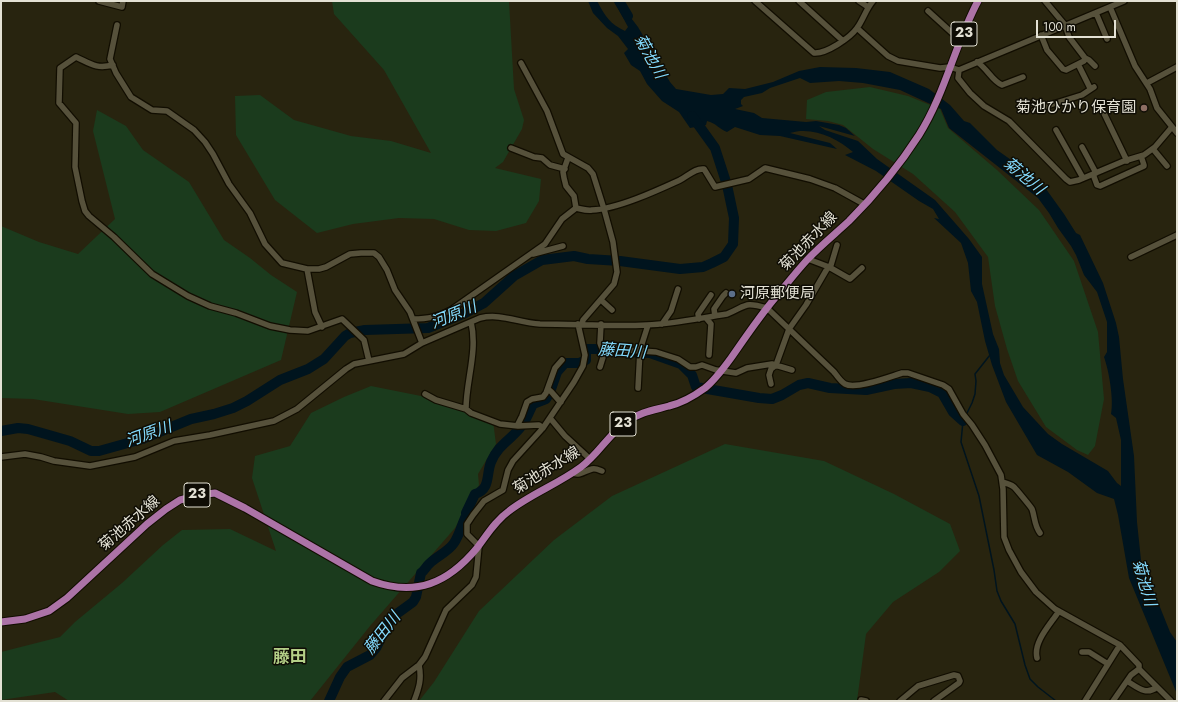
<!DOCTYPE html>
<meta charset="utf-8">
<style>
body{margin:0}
#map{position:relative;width:1178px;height:702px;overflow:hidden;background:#28240f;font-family:Jost,sans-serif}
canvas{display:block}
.frame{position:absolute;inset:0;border:2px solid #e3e1d4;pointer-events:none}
.scale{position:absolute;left:1036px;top:20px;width:80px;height:18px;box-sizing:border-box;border:2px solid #e3e1d4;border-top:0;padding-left:5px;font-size:12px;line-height:14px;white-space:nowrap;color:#e3e1d4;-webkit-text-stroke:3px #0f0d05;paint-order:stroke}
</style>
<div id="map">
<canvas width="1178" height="702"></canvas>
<div class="frame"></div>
<div class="scale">100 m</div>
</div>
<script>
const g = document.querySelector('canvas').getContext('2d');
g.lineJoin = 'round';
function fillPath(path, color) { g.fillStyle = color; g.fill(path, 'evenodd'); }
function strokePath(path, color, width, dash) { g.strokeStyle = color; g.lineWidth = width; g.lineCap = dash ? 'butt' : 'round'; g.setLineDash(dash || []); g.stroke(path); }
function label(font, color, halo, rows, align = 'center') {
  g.font = font + ' Jost,"Noto Sans JP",sans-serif'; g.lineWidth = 3; g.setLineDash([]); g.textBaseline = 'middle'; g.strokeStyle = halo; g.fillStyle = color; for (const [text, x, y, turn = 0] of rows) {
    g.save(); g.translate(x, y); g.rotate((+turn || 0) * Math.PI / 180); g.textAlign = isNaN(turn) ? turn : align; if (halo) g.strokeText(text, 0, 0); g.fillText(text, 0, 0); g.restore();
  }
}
fillPath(new Path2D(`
 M332,1H509L514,89L524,120L522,129L503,162L495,168L541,179L539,201L526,223L496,231L469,230L434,219L399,218L353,224L317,233L275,200L236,135L235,96L260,95L294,120L351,136L391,141L431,153L384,70L334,14Z
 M870,87L908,96L940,109L948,128L997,170L1039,210L1074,261L1098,332L1104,399L1095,446L1088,455L1077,450L1046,427L1018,381L1007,349L995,306L988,257L955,212L913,174L873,149L843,125L828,121L806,119L807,100L826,92Z
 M97,110L126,126L143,150L189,182L224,240L250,258L271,275L297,292L281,360L160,412L128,414L33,399L1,398V226L39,242L78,254L115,219L93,131Z
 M371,386L421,396L493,421L496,444L478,474L479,485L455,528L370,626L310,701H69L55,692L1,700V652L60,637L75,622L122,583L163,545L182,530L230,529L276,551L252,478L255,456L290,446L311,413L344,397Z
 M725,444L824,461L894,494L950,524L960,551L939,572L893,602L866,634L857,701H419L434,682L479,611L554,540L612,496Z`), '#1b3b1d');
fillPath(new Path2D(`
 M588,1H597C605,16 610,24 625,31L628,27L614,1H618L638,27L670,82L676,89L711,95L723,94L729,88L745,89L773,82L799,71L820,67L856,68L890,72L929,89L950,105L964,121L970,123L997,150L1024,169L1046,189L1064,214L1076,233L1080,235L1103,283L1116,323L1119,337L1123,379L1134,456L1137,522L1141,560L1170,632L1177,642V694L1129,578L1118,515L1114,499L1097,493L1068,472L1037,455L1006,402L992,365L985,341L977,302L971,291L968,263L961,243L934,218L939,219L933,209L919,201L876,171L845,155L853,152C837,138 812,126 790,133L830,143L837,149L780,136L760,135L735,127L727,132C719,129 716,123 707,121L706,125L690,128L679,112L662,101L647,84L640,71L631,65L624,53L628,49L618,36L607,28L593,13ZM800,78L810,83L839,81L863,83L900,90L941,109L949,128L1038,198L1049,213L1058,228L1071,246L1076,255L1084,275L1097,292L1107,322V352L1104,357C1109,371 1114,400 1111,414L1116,418L1121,440V486L1117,483L1108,471L1062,444L1048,434L1023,407L1004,375L1000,363L999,349L993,334L982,284V257L969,239L935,200L877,159L858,141L825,130L819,126L855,136L846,128L839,125L816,121L806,122L762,118L754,113L735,109L743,106L741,104V100L744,97L762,93L770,88Z`), '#00141e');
strokePath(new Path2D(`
 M990,355L975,374L976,381L975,394L972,403L963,421L961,442L979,496L994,570L997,591L1001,601L1015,624L1025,665L1030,679L1038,687L1056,701`), '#00141e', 1.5);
strokePath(new Path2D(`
 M619,1L628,16
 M1,431L18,428L28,429L70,441L91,451H99L142,439L191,419L214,414L233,408L247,401L280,380L308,369L324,359L345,336L350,333L365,330L428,328L465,313L484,303L514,276L542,260L574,256L588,259L620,261L680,269L703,267L712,263L724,257L733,244L734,218L727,185L715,148L692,116
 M329,701L340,677L347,667L370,655L376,648L391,618L413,602L416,597L421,573C424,571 426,567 429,564C437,556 448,552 454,543C460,534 462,523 467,514L466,513L475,494C491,489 486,474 491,462C499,443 513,439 523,424C527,418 530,410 533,404L546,399L550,392L557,372L565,363H579L586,360V349H609L625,352L650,353L681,364L692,375L696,387L759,398L772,399L782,395L799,385L808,383L830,388L866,390L894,384L911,383L930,387L942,393L953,412L963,421`), '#00141e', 10);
const minor = new Path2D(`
 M99,1L122,7L123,1
 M755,1L814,53C826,54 850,38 857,28C863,20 866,9 873,1
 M799,1L842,40
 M859,1L868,7
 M1110,7L1135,66L1150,89L1157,108L1177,133
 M928,11L961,41
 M1096,13L1107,39
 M117,25L110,59L116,73L131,97L152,110L167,111L194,130L205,142L213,154L229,184L250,213L265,244L282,263L307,269H319L326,267L350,254L361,253H374L379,257L387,270L395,290L410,312L422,343
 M857,28L888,56L898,61L940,68L950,67L959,70L1124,1
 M1041,35L1047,50L1063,69L1066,70L1084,61L1085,58L1069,37L1065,25L1045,1
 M1085,58L1089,60L1095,66
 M977,62C987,68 992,81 1002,85L1023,77
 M521,63L547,111L563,154L588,168L593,174L604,209L613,242L617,272L614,284L583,320L582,324
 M1078,64L1090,88
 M113,65C96,69 91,64 76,57L60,68L59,103L76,123L75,167L82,201L85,211L89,216L114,237L152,274L188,296L210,306L236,313L270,326L290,330L308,331L342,319L364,340L369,361
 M959,70L958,78L970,93L984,106L1009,121L1066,179L1070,182L1079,180L1124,161L1144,155L1155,147L1172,127
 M1147,83L1177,67
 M1101,107L1127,161
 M1034,110L1082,95L1094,87
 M1056,130L1083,178
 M1082,147L1096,173
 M511,148L534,157L542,158L550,165L565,169
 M1153,149L1167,166
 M568,158L563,172L564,178L566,186L574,196L576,208
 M1093,174L1097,185L1100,186L1144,166V165L1141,156
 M533,254L563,246
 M1131,257L1177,235
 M808,259L829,267L850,279L862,268
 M307,269L315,312L322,327
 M601,300L612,310
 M715,316L714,309L723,296L726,293
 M706,318L711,324L709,355
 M413,319C428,319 438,317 451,310L545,244L562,219L576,208C581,209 587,211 592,210C617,209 656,191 680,180C688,176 695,168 704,169L715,187L749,179L765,168L810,179L835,188L864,204
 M699,319L698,314L711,295
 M601,324L600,343L626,350L656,352L678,359L690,367H696L702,365L716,370L736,373L747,368L772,364L792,370
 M662,324L671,311L678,289
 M600,367L604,354L600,343
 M771,384L769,375L771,369L776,365L789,329L806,305L827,269L831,265L837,245
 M638,388L640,350L648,325
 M548,389C554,393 556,399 561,402
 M425,394L436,400L466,409L471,413L500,424L518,426L539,425L543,428
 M466,409C466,381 478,351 471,322
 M550,418L565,436L590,459
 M517,426L522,416L527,402L532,399L543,397L546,393L555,368L562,360
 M1,457L25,454L41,457L54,461L90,466L135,457L174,441L210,435L274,421L297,409L346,369L354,364L404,354L422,343L480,318C502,313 518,323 540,324C576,324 612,327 647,325C674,324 700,318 727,314C747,306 743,301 767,308L834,372C837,376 841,382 845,384C856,390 889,377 902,373H908L943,385L949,389L963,414L972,425L985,445L1001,475L1003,489L1004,537L1009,550L1021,572L1036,592L1055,609L1120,645L1139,665V669L1171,701
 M572,473C581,476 584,471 592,469C596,468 599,470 602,471
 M1002,482C1006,483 1010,484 1014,487C1016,489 1031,507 1032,509C1035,517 1034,525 1040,533
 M1082,652H1089L1108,664
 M1037,658C1033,642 1050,625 1059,611
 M1127,681C1137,687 1146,696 1157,687
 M861,700L866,701
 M384,701L402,678L419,665L425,657L446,610L472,585L476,577L479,546L467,534V524L473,515L484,501L503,490L508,470L513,461L543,428L574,382L583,366L585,355L578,324
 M414,701C419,688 422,679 419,665
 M900,701L918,686L954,675L958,676L960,681L959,683L934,701
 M1085,701L1120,645
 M1113,701L1131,675L1139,669`);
const major = new Path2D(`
 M1,622L25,619L49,611L67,598L147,524L166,509L180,500L199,495L215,493L245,508L372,581C416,597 448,583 477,548C487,535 495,521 509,511C531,494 558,484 581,467C599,454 609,433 628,421C640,412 655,410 669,406C682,403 694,396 705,388C715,380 723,369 731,358C745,338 759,317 775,298C786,285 796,272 807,260C820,246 835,234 849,221C875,195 899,166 919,135C945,94 955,44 978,1`);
strokePath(minor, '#110d00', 8);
strokePath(major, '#110d00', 9);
strokePath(minor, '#56513b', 5.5);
strokePath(major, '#ac73a7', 7);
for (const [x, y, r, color] of [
 [1144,108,4,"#8d6e63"],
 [732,294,4,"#5c6f8a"]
]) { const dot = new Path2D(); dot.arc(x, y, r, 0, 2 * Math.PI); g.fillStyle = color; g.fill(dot); strokePath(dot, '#0f0d05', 1.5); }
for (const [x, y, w] of [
 [964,34,26],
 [623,424,26],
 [197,495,26]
]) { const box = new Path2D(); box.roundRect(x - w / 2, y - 12, w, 24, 3); g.fillStyle = '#0f0d05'; g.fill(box); strokePath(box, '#e3e1d4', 1); }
label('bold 14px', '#e3e1d4', null, [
 ["23",964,34],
 ["23",623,424],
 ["23",197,495]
]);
label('15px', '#e3e1d4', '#0f0d05', [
 ["菊池ひかり保育園",1136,108],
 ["河原郵便局",740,294,"left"]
], 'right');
label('15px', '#e3e1d4', '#0f0d05', [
 ["菊池赤水線",809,242,-46],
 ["菊池赤水線",547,471,-32],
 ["菊池赤水線",130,524,-41]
]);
label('italic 16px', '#83dafd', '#0f0d05', [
 ["菊池川",649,57,61],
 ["菊池川",1023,177,40],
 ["河原川",454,316,-22],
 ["藤田川",622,352,4],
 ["河原川",149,435,-20],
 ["菊池川",1143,583,74],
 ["藤田川",383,634,-52]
]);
label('bold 17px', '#b4cf87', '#0f0d05', [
 ["藤田",290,658]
]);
</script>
